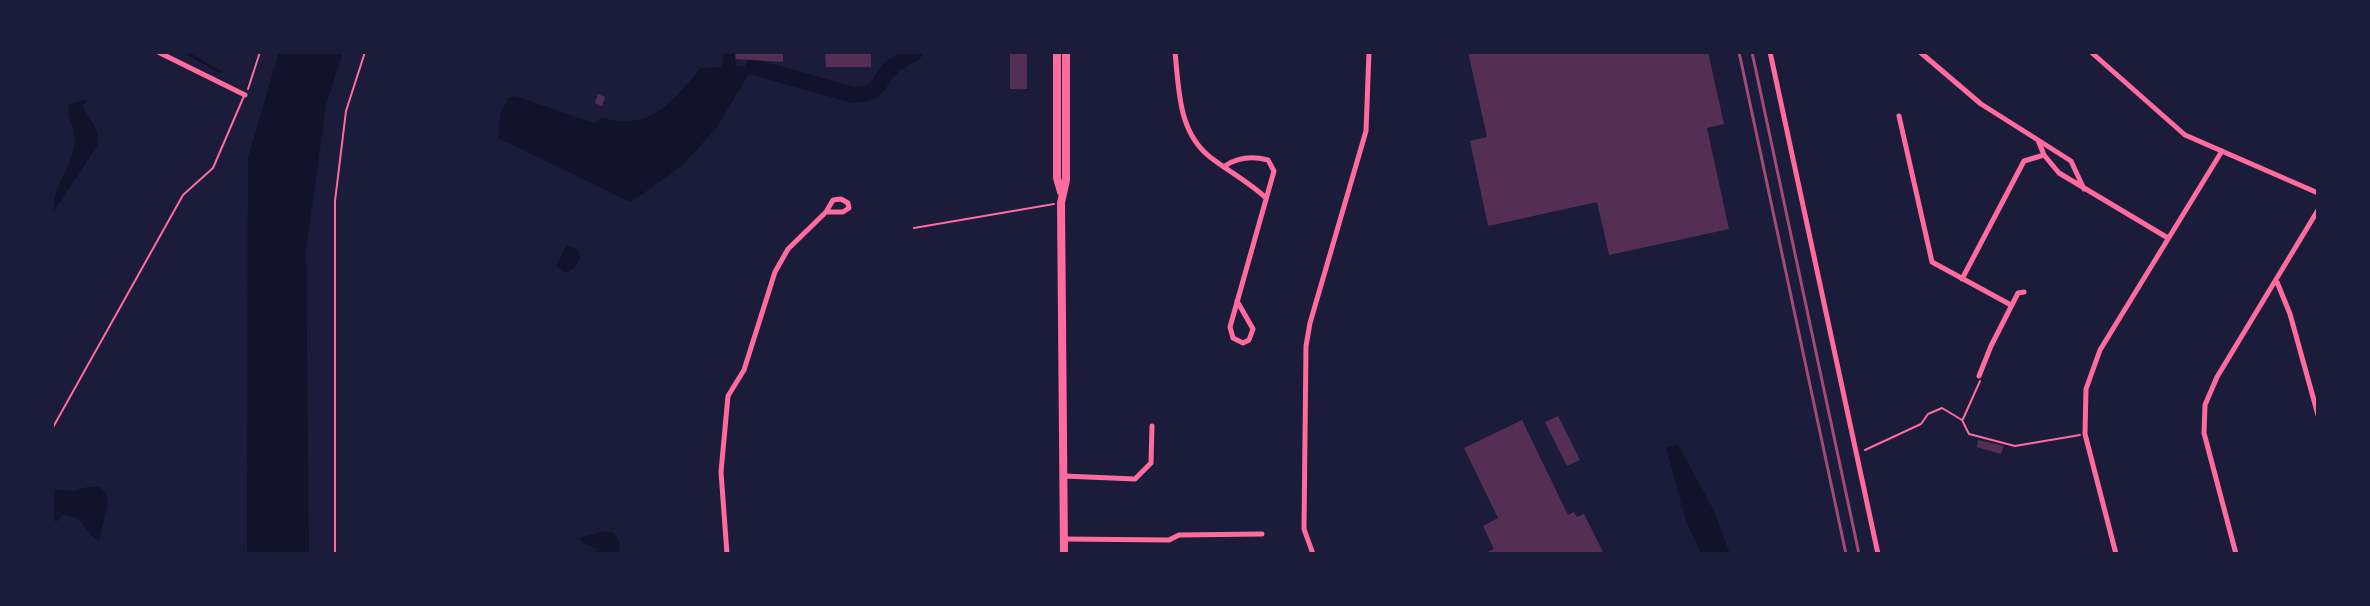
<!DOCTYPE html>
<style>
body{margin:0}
#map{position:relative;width:2370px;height:606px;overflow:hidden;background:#1b1b3a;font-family:"Zilla Slab",serif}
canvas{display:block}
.frame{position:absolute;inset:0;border:54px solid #1b1b3a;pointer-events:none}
</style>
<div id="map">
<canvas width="2370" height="606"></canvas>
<div class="frame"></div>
</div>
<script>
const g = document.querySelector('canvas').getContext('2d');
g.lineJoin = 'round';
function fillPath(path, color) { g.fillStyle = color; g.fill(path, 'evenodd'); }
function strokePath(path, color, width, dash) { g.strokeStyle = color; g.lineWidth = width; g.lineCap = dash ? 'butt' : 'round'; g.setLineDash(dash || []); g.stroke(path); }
fillPath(new Path2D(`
 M279,52H343L326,105L306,251L309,554H247L248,158Z
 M711,52H737L734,55L736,66L753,67L717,127L683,165L631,202L498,138L500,114L508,98L515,96L594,123L602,118C651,132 671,102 701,68L722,67L724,55Z
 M89,99L83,105C87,121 103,128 97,146L52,214C52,187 73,168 75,141C76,126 66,117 69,104Z
 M567,245L578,250L580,258L574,268L566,273L556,266Z
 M1678,445L1713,509L1730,554H1701L1685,518L1666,447Z
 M88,487H99L106,492L108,503L99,541C83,532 86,516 62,515L56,522L52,517V489L74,491Z
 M605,531L614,533L620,543L618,554H596L597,549L583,543L579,538Z`), '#12122b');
strokePath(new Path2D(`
 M185,52L220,72`), '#12122b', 3);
strokePath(new Path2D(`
 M753,67L854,95C884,93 875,82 893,66C900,61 908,57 915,52`), '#12122b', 16);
fillPath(new Path2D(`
 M739,52H783V62L736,59L735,55Z
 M825,52H871V67H826Z
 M1010,52H1027V89H1010Z
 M1468,52H1708L1724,124L1707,128L1729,229L1609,255L1597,202L1488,226L1470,141L1487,137Z
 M598,94L605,97L602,106L595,103Z
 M1558,416L1580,460L1567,466L1545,422Z
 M1522,420L1568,515L1574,512L1577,517L1584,514L1604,554H1483L1494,549L1483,526L1498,518L1464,448Z
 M1978,440L2004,446L2001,454L1977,447Z`), '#542f53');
strokePath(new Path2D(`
 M248,89L260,52
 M914,228L1054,204
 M1963,419L1980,381
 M1865,450L1921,424L1928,414L1942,408L1962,420L1969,434L2015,446L2080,435`), '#ff6b9d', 2);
strokePath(new Path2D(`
 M52,429L183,195L213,168L244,96
 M335,554V201L346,111L365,52`), '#ff6b9d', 2);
strokePath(new Path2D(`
 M158,52L245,95
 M1175,52C1179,89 1178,132 1210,157C1228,171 1249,182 1266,198
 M1770,52L1878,554
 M1920,52L1981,104L2038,140L2044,155L2059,173L2168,238
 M2091,52L2185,135L2318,193
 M1899,116L1932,262L2011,305
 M2038,140L2071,161L2084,189
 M1225,166C1238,157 1252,156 1268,160L1274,171L1230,327L1233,338L1243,343L1249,340L1253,329L1237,301
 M1962,279L2024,161L2044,155
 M2277,282L2290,314L2318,415
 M1979,376L1991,346L2018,293L2024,292
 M1064,476L1135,479L1151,463L1152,426
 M1064,539L1169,540L1179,535L1262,534
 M727,554L721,472L728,396L744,370L775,272L788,249L826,212L833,200L841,199L848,203L849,208L843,212H826
 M1313,554L1304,529L1306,346L1310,323L1366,131L1369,52
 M2116,554L2085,434L2086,389L2100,350L2222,151
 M2236,554L2204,433L2205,405L2217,377L2318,210`), '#ff6b9d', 5);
strokePath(new Path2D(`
 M1057,52V178L1061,192
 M1064,554L1061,203L1066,180V52`), '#ff6b9d', 8);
strokePath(new Path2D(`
 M1739,52L1846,554
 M1752,52L1859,554`), '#a44b75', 3);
</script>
